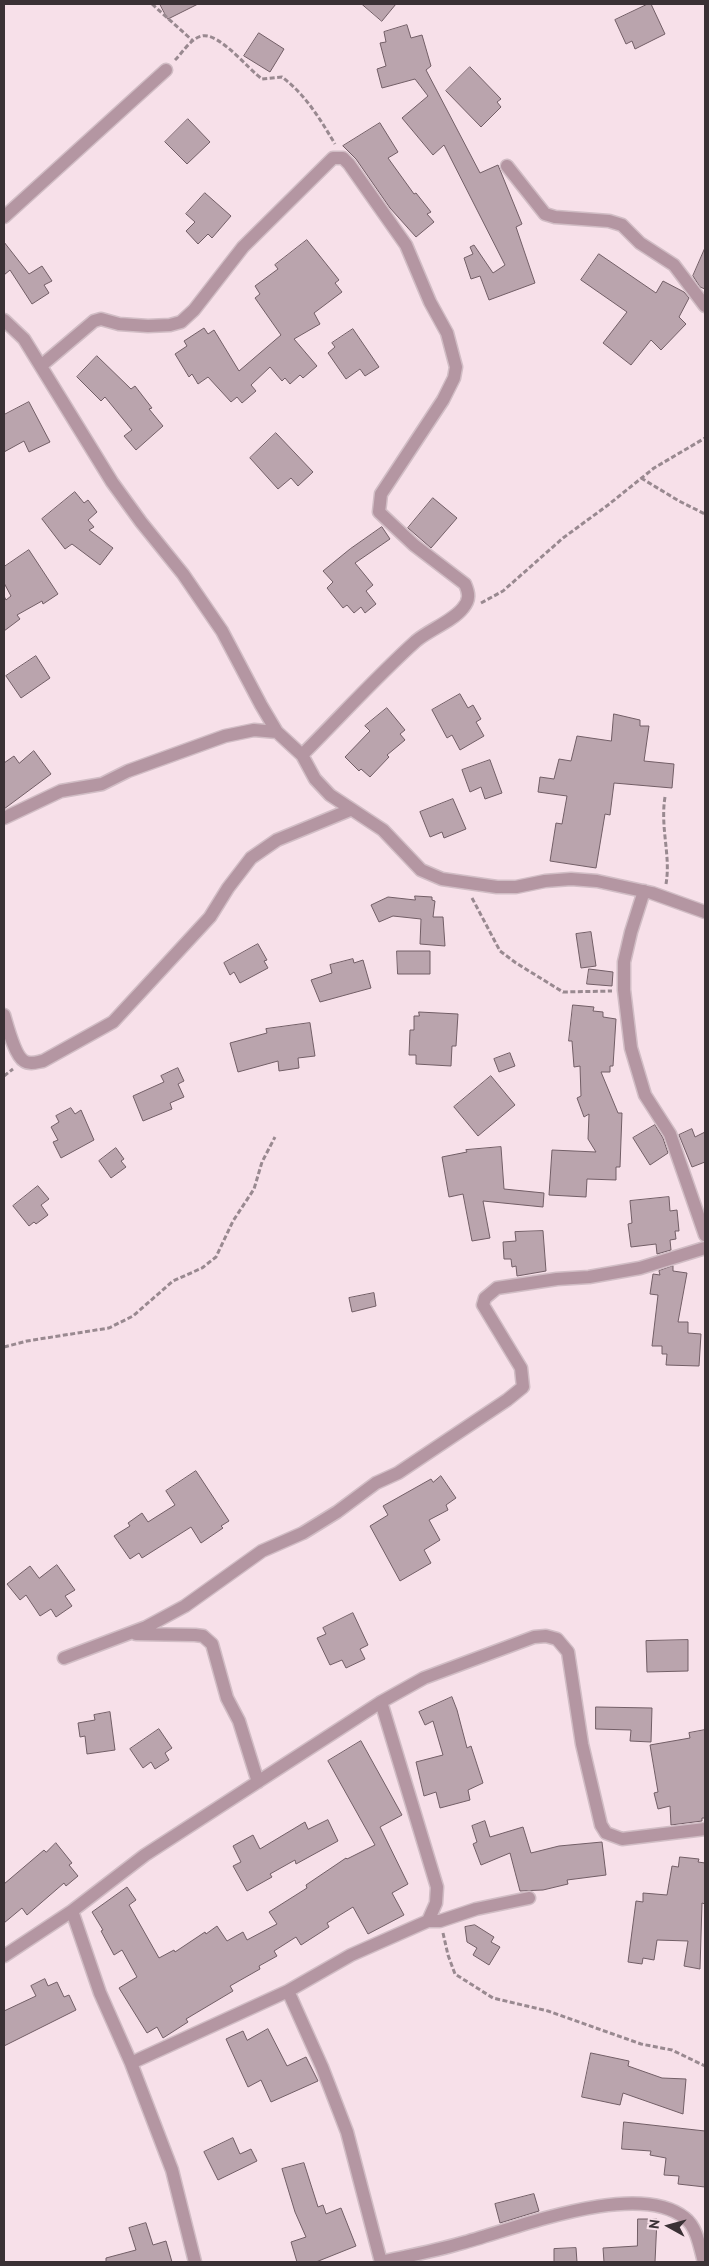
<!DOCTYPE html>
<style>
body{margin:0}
#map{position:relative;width:709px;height:2266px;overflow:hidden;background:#f7e0e9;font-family:"PT Sans",sans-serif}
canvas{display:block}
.frame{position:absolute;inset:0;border:5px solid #3a3135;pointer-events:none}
.north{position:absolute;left:644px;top:2201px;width:50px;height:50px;-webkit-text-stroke:4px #f7e0e9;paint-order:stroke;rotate:277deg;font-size:14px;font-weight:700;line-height:20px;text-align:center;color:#3a3135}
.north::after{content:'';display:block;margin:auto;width:18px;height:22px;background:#3a3135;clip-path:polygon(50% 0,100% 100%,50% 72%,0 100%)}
</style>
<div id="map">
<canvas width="709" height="2266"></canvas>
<div class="frame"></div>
<div class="north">N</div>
</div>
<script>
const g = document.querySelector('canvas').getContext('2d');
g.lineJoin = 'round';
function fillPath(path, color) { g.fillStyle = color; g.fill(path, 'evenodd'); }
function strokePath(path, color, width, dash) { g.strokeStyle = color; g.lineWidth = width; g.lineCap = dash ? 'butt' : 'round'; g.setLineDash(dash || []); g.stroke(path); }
const building = new Path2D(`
 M160,4H198L168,19Z
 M362,4H396L382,21Z
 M648,4H651L665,34L635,49L632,41L626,44L615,20Z
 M407,25L411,38L422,35L431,66L426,70L480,173L498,165L522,224L516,227L535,283L489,300L480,276L471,279L464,258L473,254L470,247L474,245L493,273L505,265L444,145L433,155L402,118L428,96L415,79L382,88L377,69L386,66L380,43L386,42L384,32Z
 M259,33L284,49L270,72L244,56Z
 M470,67L501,99L497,102L501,107L481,127L446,91Z
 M188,119L210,142L187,164L165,142Z
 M380,123L398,152L388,158L414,194L416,193L431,212L427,214L434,222L416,237L390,208L356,159L343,146Z
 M205,193L231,216L212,238L208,234L198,244L186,231L195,222L186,214Z
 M307,240L339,280L335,283L342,292L314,313L320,324L294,339L317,366L303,378L300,375L290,384L285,378L282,381L270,367L251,385L256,391L242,403L237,397L231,402L208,377L198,384L192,374L189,377L175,354L187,346L184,341L204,328L208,334L214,330L239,371L281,335L255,298L260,294L255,286L278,269L275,265Z
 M4,242L29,274L42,266L52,281L44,285L49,293L32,304L10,270L4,275Z
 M705,248V289L700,287L693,276Z
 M599,254L656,293L663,281L684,292L689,298L679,317L686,324L661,350L651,340L631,365L603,343L627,312L581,280Z
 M353,329L379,367L365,376L360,369L346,379L328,353L335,347L332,343Z
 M97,356L131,389L135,386L152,408L149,409L163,426L136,450L124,436L132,430L105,397L101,401L77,377Z
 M29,402L50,442L29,452L24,441L4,452V415Z
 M276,433L313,472L298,486L291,478L278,489L250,458Z
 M75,492L84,503L88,500L97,512L88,520L94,527L89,530L113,548L100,565L72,544L65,549L42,519Z
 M433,498L457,518L431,548L408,528Z
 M382,527L390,539L355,563L373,585L366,591L376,604L365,613L361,607L354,613L347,605L343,608L327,588L333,582L323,571L350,549Z
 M29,550L58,594L43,604L42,601L17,615L20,619L4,631V596L6,600L11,596L4,583V567Z
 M36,656L50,678L21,698L6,676Z
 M460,694L468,708L473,705L481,719L476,722L484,736L460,750L452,735L447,738L432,710Z
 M387,708L405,730L400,734L405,740L387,755L389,757L370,777L361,769L359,771L345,757L370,731L365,726Z
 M614,714L640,720V726H649L644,761L674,764L672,788L614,783L610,815L605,814L596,868L550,861L556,823L562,824L567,796L538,792L540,777L554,779L559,759L571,761L577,736L611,741Z
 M34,751L51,774L4,809V763L14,756L19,763Z
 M490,760L502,793L485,799L481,787L470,792L462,770Z
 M453,799L466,829L444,838L442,832L430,837L420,812Z
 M415,896L432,897V900L435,901L433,917H443L445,946L420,944L421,919L393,916L379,922L371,905L388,897L415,900Z
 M591,932L596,966L581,968L576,934Z
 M258,944L267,960L264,961L268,968L240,983L234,972L230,975L224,963Z
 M397,951H430V974H398Z
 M353,959L354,963L363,960L371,988L320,1002L311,980L332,973L330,965Z
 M589,969L613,972L612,986L587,984Z
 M573,1005L594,1007L593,1011L603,1012V1017L616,1019L613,1066H610V1072H601L618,1113H622L620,1167H616V1180L587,1179L586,1197L549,1195L552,1150L596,1152L588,1139L589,1114L584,1117L577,1098L581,1096L580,1066L574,1067L572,1041H569Z
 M419,1012L458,1014L456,1046H452L451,1066L416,1064V1055H409L410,1030H414V1016H419Z
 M310,1023L315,1056L298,1058L299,1068L279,1071L278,1061L238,1072L230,1043L267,1033L266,1029Z
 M510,1053L515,1066L499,1072L494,1059Z
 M178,1068L184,1081L178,1084L184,1097L170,1103L172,1109L143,1121L133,1096L164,1082L161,1076Z
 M491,1076L515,1105L478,1136L454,1107Z
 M71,1108L75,1114L81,1110L94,1140L61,1158L53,1142L58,1140L51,1127L59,1122L56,1116Z
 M655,1125L663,1138L668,1153L650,1165L633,1138Z
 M692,1129L695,1137L705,1132V1162L692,1167L679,1135Z
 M501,1147L504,1189L544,1193L543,1207L483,1201L490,1238L472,1241L463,1194L449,1197L442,1157L467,1152L466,1150Z
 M116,1148L124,1159L121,1161L126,1167L111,1178L99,1161Z
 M38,1186L49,1199L41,1205L48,1215L36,1224L34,1222L29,1226L13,1206Z
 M669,1197L670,1211L677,1210L679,1231H675L676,1239L670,1240L671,1250L657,1254L656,1244L631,1247L628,1224L632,1223L630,1201Z
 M543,1231L546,1271L517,1276L516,1266L512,1267L511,1259H504L503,1242L516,1241L515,1232Z
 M673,1266V1271L687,1273L678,1322H688V1333L701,1334L699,1366L666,1365L667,1354H662V1346H652L658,1295L650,1294L653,1274L660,1275L659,1271Z
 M374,1293L376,1306L352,1312L349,1298Z
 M196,1471L229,1521L221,1526L223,1528L201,1543L191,1527L142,1558L139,1553L130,1559L114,1536L130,1526L128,1523L142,1513L148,1522L175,1505L166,1491Z
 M441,1476L456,1498L446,1505L448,1510L429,1520L440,1540L424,1550L431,1563L400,1581L370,1526L388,1515L383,1506L431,1479L433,1482Z
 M57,1565L75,1590L65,1596L72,1606L56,1617L51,1609L40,1616L26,1595L20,1600L7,1584L30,1566L39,1578Z
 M353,1613L368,1645L360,1649L365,1659L346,1668L342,1660L330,1665L317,1638L326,1634L323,1628Z
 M688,1640V1671L647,1672L646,1641Z
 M452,1697L457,1710L467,1748L471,1746L483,1783L468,1790L470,1800L440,1808L436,1792L424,1796L416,1762L443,1755L433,1721L425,1725L419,1712Z
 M596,1707L652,1708L651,1742L630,1741L631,1730L596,1729Z
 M110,1712L115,1750L87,1754L85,1736L80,1737L78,1723L95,1720L94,1715Z
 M159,1729L172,1748L165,1753L169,1760L155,1769L151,1762L143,1768L130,1749Z
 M705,1730V1818H702V1821L671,1825L670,1806L658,1809L654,1793L658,1792L650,1745L690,1738L689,1733Z
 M361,1741L402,1815L380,1827L408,1884L392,1893L404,1915L368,1934L353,1907L327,1923L329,1927L301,1945L296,1937L274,1951L277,1956L259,1966L260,1969L230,1986L233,1991L186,2019L188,2022L163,2038L157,2027L147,2033L119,1988L137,1977L122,1950L114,1955L101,1931L103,1930L92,1912L127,1887L136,1900L129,1905L159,1958L174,1950L175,1952L205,1932L206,1934L217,1926L227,1941L243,1932L247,1940L277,1924L269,1912L307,1888L306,1885L346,1858L347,1859L375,1845L328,1761Z
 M328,1820L338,1841L296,1864L295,1860L270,1874L272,1877L247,1891L233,1866L241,1862L233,1846L253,1835L260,1849L305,1822L308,1829Z
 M485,1821L490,1837L523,1827L531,1853L559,1846L602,1842L606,1875L567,1880L568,1884L543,1890L520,1891L510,1853L481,1865L473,1844L477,1842L472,1826Z
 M56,1843L72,1863L69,1865L78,1876L66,1886L64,1883L27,1915L22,1908L4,1923V1884L44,1850L46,1852Z
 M680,1857L699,1859L698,1862L705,1863V1904L702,1903L700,1969L684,1966L688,1941L657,1940L654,1960L643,1958L642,1964L628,1962L636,1901L643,1902V1893L667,1895L672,1866L678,1867Z
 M475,1925L494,1937L491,1942L500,1947L489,1965L473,1955L477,1948L467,1942L465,1927Z
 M45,1979L48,1986L57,1982L64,1997L69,1995L76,2010L4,2046V2011L36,1996L31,1986Z
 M268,2029L287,2066L306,2057L318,2081L271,2102L261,2080L248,2087L226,2039L243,2031L247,2040Z
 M591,2053L629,2061L628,2066L662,2078L686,2079L683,2114L623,2093L620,2105L582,2097Z
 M624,2122L705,2131V2187L678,2184L679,2176L664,2175L666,2158L650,2155L651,2151L622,2149Z
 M233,2138L240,2154L251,2149L257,2161L218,2180L204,2152Z
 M304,2163L318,2207L323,2205L326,2214L341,2208L356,2246L316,2262H297L291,2242L306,2237L295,2212L282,2169Z
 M534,2194L539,2211L500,2223L495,2204Z
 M638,2219H657L655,2262H604L603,2248L637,2246Z
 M146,2223L153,2245L166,2241L172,2262H106V2258L136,2250L129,2228Z
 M576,2248L577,2262H554V2249Z`);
fillPath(building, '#baa4ad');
strokePath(building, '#725e66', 1);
const minor = new Path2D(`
 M507,166L545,214L555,217L609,221L622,225L640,243L674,265L705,306
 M4,217L166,70
 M4,320L24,339L112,482L141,522L183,574L222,631L261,705L277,732L302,755L315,779L330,795L383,830L421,870L442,879L497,887H516L545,881L571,879L597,881L652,893L705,912
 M42,365L94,321L101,319L119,324L148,326L170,325L181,322L194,310L243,247L333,158H343L349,164L406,245L430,302L447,333L456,367L454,378L443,400L381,494L379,512L414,545L465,584C469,593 470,600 463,608C453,621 429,630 416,641C376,677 340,717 302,755
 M4,818L61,791L102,784L128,771L225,736L254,730L277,732
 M644,891L631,932L624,962V990L631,1048L645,1095L670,1134L705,1235
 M4,1015C7,1025 15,1056 24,1061C30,1065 37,1062 43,1061L113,1022L210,917L228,888L251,858L277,840L350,810
 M136,1634L195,1635L203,1636L212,1644L227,1698L239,1721L258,1782
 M64,1658L146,1627L185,1606L262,1551L303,1533L337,1512L376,1483L398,1473L507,1400L523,1387L521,1368L483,1305L485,1298L497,1288L557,1279L589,1277L640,1268L705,1248
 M72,1911L100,1993L131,2063L172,2170L195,2262
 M428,1921H440L476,1909L529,1898
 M4,1956L72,1911L145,1855L381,1702L424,1678L534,1637L546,1636L557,1639L568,1652L582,1744L601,1825L606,1833L622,1839L705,1829
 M288,1991L322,2067L347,2132L381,2262C408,2256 435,2251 462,2243C515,2229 637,2179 685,2218C697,2227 700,2248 704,2262
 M131,2063L288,1991L351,1955L428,1921L436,1903L437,1887L381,1702`);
strokePath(minor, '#d1bdc5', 15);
strokePath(new Path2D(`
 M152,4L193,41
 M175,60C183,52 191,38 202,36C219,32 248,69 262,79L282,77C306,95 320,119 335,144
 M641,478L679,501L705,514
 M481,603L503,591L563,538L608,505L654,468L705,438
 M665,797C660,828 671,856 666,884
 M472,898L500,951L516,963L563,992L612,991
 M4,1076L13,1069
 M4,1347L27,1341L109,1328L133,1316L173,1281L202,1268L216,1257L233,1221L254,1189L262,1162L275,1137
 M443,1933L448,1955L455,1974L493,1998L548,2011L641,2044L672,2050L705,2066`), '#998990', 3, [5, 2.5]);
strokePath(minor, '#b496a2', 12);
</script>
